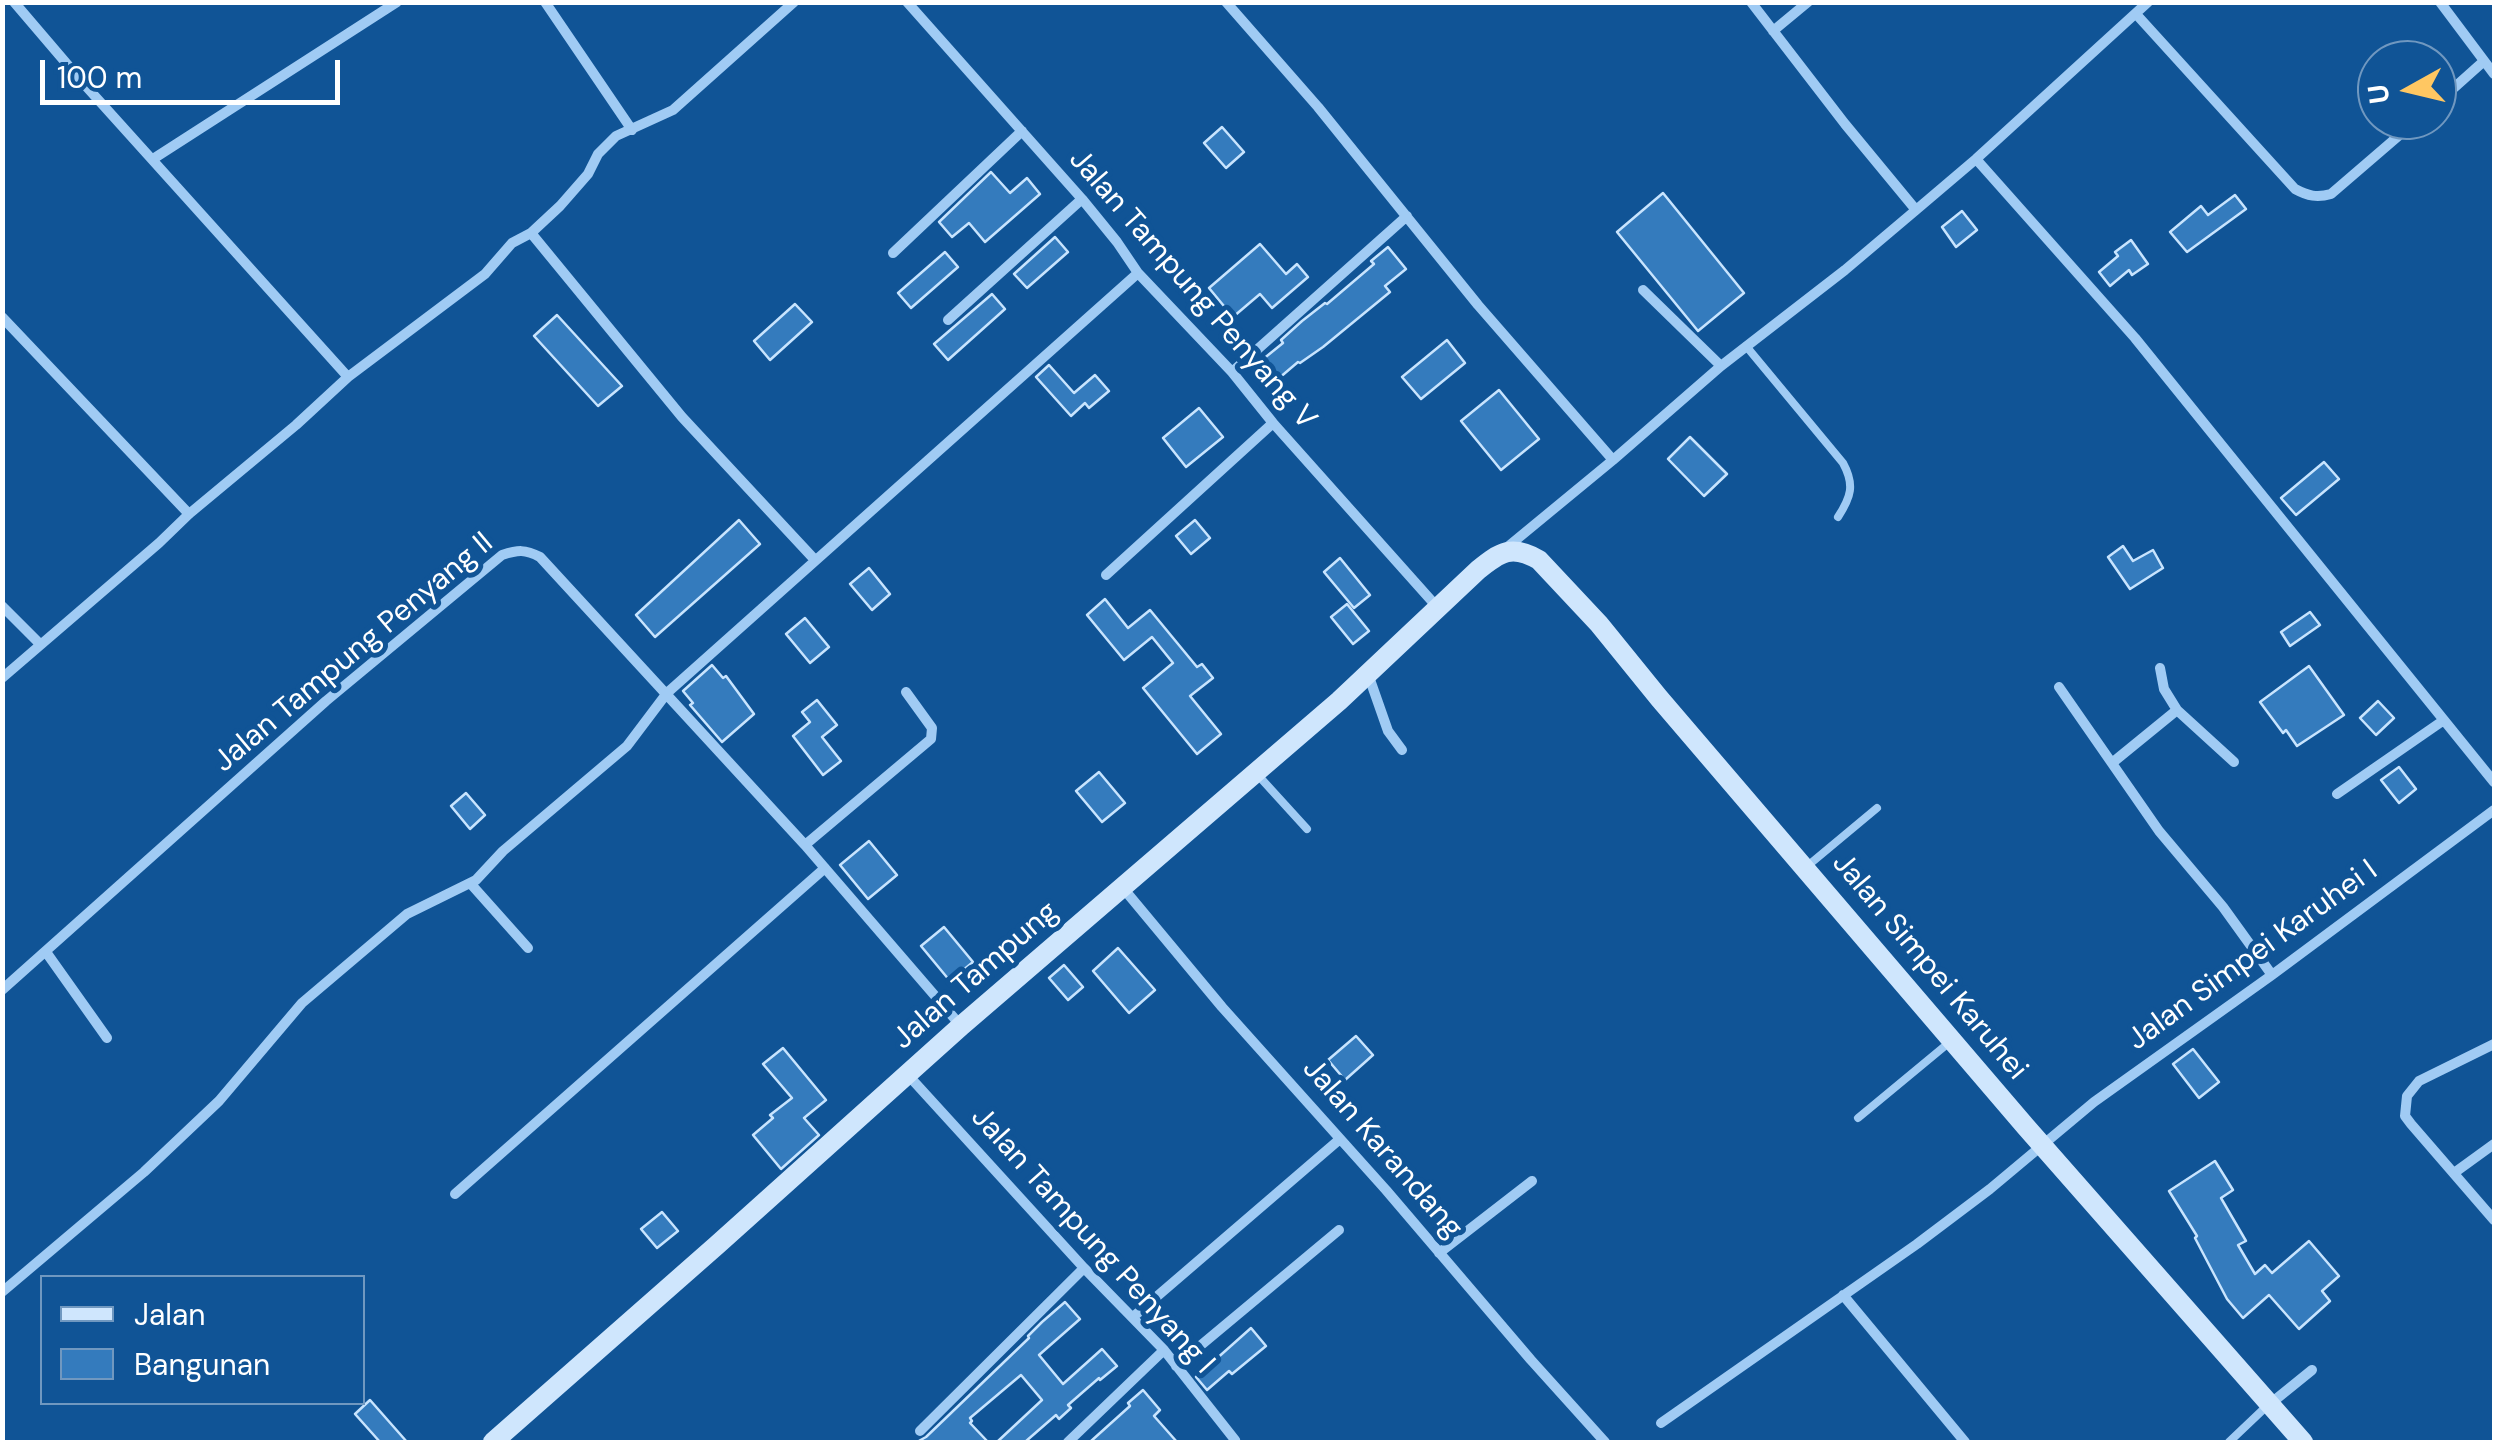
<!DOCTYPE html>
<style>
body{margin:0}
#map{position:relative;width:2497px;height:1445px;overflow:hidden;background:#105496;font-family:"DM Sans",sans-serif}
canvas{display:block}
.frame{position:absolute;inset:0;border:5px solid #fff;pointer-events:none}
.legend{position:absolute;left:40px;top:1275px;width:325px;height:130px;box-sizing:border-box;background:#105496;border:2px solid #7098c0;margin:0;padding:12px 18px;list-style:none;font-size:30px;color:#fff}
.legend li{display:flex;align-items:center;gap:20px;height:50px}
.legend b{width:50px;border:2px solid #7098c0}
.north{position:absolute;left:2357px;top:40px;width:100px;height:100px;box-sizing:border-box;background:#105496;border:2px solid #7098c0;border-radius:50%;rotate:262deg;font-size:28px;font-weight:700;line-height:40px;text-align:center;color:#fff}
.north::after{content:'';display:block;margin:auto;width:35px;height:45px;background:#ffc762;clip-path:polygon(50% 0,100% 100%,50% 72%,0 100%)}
.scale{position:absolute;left:40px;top:60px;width:300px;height:45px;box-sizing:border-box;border:5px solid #fff;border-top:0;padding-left:12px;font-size:30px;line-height:35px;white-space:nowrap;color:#fff;-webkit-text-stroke:8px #105496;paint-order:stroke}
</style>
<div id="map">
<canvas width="2497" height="1445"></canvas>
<div class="frame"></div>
<ul class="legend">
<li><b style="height:12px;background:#cfe6fd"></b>Jalan</li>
<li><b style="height:28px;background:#347bbd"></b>Bangunan</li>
</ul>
<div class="north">U</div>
<div class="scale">100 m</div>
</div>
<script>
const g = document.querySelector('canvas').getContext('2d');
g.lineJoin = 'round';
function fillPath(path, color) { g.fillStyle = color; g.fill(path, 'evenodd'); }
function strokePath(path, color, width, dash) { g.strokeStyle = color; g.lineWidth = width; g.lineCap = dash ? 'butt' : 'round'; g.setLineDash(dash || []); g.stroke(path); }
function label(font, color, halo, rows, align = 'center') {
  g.font = font + ' "DM Sans",sans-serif'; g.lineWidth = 10; g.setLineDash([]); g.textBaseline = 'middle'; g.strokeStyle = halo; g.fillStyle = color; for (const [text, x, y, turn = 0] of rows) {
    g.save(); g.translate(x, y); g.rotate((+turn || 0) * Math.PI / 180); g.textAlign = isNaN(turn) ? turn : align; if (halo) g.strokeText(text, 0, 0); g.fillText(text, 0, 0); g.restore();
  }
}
const building = new Path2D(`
 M1222,127L1244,152L1226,168L1204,143Z
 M991,172L1010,193L1027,178L1040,194L985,242L969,223L952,237L939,222Z
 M1663,193L1744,293L1698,331L1617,232Z
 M2235,195L2246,209L2187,252L2170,232L2201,206L2208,215Z
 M1962,211L1977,230L1956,247L1942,227Z
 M1055,237L1068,252L1027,288L1014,274Z
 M2131,240L2148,264L2132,275L2129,270L2110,286L2099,272L2118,256L2115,252Z
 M1260,244L1286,274L1297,264L1308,277L1272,308L1260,294L1233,317L1209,288Z
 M1388,247L1406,269L1385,286L1390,292L1323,347L1300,363L1298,362L1278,379L1262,360L1283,343L1281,340L1302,321L1325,303L1327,304L1374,264L1371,261Z
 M945,252L958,267L911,308L898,293Z
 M992,294L1005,309L948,360L934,344Z
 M795,304L812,322L770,360L754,341Z
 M557,315L622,386L598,406L534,336Z
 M1447,340L1465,363L1421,399L1402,377Z
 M1049,365L1074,393L1095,375L1109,391L1089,408L1085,403L1071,416L1036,377Z
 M1499,390L1539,439L1501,470L1461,421Z
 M1199,408L1223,437L1186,467L1163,438Z
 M1690,437L1727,474L1704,496L1668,459Z
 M2324,462L2339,479L2296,515L2281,498Z
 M739,520L760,544L655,637L636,615Z
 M1195,520L1210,538L1191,554L1176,536Z
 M2123,546L2133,561L2153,550L2163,568L2130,589L2108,557Z
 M1340,558L1370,595L1354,608L1324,572Z
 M869,568L890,594L872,610L850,584Z
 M1105,599L1128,628L1150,610L1197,667L1202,664L1213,678L1190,696L1221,734L1197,754L1143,688L1173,663L1152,637L1124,660L1087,615Z
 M1347,604L1369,631L1353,644L1331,617Z
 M2310,612L2320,625L2290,646L2281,632Z
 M805,618L829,647L810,663L786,634Z
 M712,665L723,678L726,676L754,714L722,742L690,705L693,703L683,691Z
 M2309,666L2344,715L2297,746L2286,730L2283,733L2260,702Z
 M817,700L837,725L822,737L841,761L823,775L793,736L810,722L802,712Z
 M2378,701L2394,718L2376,735L2360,718Z
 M2399,767L2416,789L2399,803L2381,780Z
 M1099,772L1125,803L1102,822L1076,791Z
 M466,793L485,815L470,829L451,806Z
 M869,841L897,875L868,899L840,865Z
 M944,927L973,962L950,981L921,946Z
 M1118,948L1155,990L1129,1013L1093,971Z
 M1064,965L1083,987L1068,1000L1049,978Z
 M1356,1036L1373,1055L1345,1080L1328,1060Z
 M783,1048L826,1100L804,1118L819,1135L781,1169L753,1135L773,1118L770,1115L792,1098L763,1064Z
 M2193,1049L2219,1082L2199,1098L2173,1064Z
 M2215,1161L2233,1190L2221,1198L2246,1241L2238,1245L2255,1274L2265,1265L2272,1273L2309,1241L2339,1276L2322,1291L2330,1301L2299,1329L2269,1295L2243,1318L2227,1299L2195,1238L2197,1236L2169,1191Z
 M662,1212L678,1231L657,1248L641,1229Z
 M1065,1302L1080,1319L1039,1355L1063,1384L1102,1349L1117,1366L1100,1380L1099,1378L1068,1405L1071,1408L1059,1419L1056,1415L1025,1442H997L1042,1400L1021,1375L970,1418L972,1421L970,1423L988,1442H917L926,1437L1029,1338L1028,1336L1042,1322Z
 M1251,1328L1266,1346L1232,1374L1229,1371L1207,1390L1196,1377Z
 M1143,1390L1160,1410L1154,1416L1177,1442H1090L1130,1406L1128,1403Z
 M370,1400L407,1442H380L355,1414Z`);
fillPath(building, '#347bbd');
strokePath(building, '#c8e4fe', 2.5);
strokePath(new Path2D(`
 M1746,346L1843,463C1855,485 1851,497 1838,517
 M1256,773L1307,829
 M1805,868L1877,808
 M1858,1118L1951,1041
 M2229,1442L2269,1404`), '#a0cbf4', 8);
strokePath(new Path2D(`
 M14,2L84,84L348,377
 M545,2L632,130
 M907,2L1082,199L1117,242L1138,273L1232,372L1273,423L1438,608
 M1226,2L1318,107L1478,305L1613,460
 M1751,2L1845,124L1916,210
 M2440,2L2494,74
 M2136,14L2295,189C2308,196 2317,198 2331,194L2417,120
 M1773,31L1808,2
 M2437,103L2484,61
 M153,159L397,2
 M1976,159L2135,338L2494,782
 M531,233L682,417L815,560
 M893,253L1022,131
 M1643,290L1721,366
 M2,317L189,514
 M948,320L1082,199
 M1232,372L1407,216
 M1505,549L1613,460L1721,366L1845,270L1916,210L1976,159L2148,2
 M1106,575L1273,423
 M2,606L40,644
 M2160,668L2164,689L2177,710
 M1368,674L1388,731L1402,750
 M2,678L159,543L189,514L296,425L348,377L485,274L512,243L531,233L560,206L588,174L598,154L616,136L673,110L794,2
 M2059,687L2159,831L2223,907L2272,975
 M2112,763L2177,710L2234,762
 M2337,794L2444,720
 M805,845L931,739L932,728L906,692
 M470,883L528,948
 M1123,888L1222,1007L1386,1190L1531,1360L1605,1442
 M46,952L107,1038
 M2,990L326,701L502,555C518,550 525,549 540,557L805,845L961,1026
 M2494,1044L2419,1081L2407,1096L2405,1116L2411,1124L2494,1220
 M908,1075L1084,1268L1164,1350L1235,1440L1233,1442
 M2454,1173L2494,1144
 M455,1194L825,868
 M1439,1253L1532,1181
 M2,1292L144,1172L219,1101L302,1003L407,914L476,880L503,851L627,746L667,693L1138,273
 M1843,1295L1965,1442
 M1133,1317L1340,1139
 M1176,1366L1339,1230
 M2270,1404L2312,1370
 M1661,1423L1917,1244L1990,1189L2094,1102L2272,975L2494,810
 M920,1431L1084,1268
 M1068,1442L1164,1350`), '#a0cbf4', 10);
strokePath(new Path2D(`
 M493,1442L717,1245L961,1026L1339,701L1478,570C1500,552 1512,544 1539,560L1599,624L1659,698L2026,1127L2303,1442`), '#cfe6fd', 20);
label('30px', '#fff', '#105496', [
 ["Jalan Tampung Penyang V",1192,290,49],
 ["Jalan Tampung Penyang II",354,653,-40],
 ["Jalan Simpei Karuhei I",2253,956,-36],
 ["Jalan Simpei Karuhei",1929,967,50],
 ["Jalan Tampung",976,976,-41],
 ["Jalan Karandang",1382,1149,49],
 ["Jalan Tampung Penyang I",1092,1241,48]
]);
</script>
